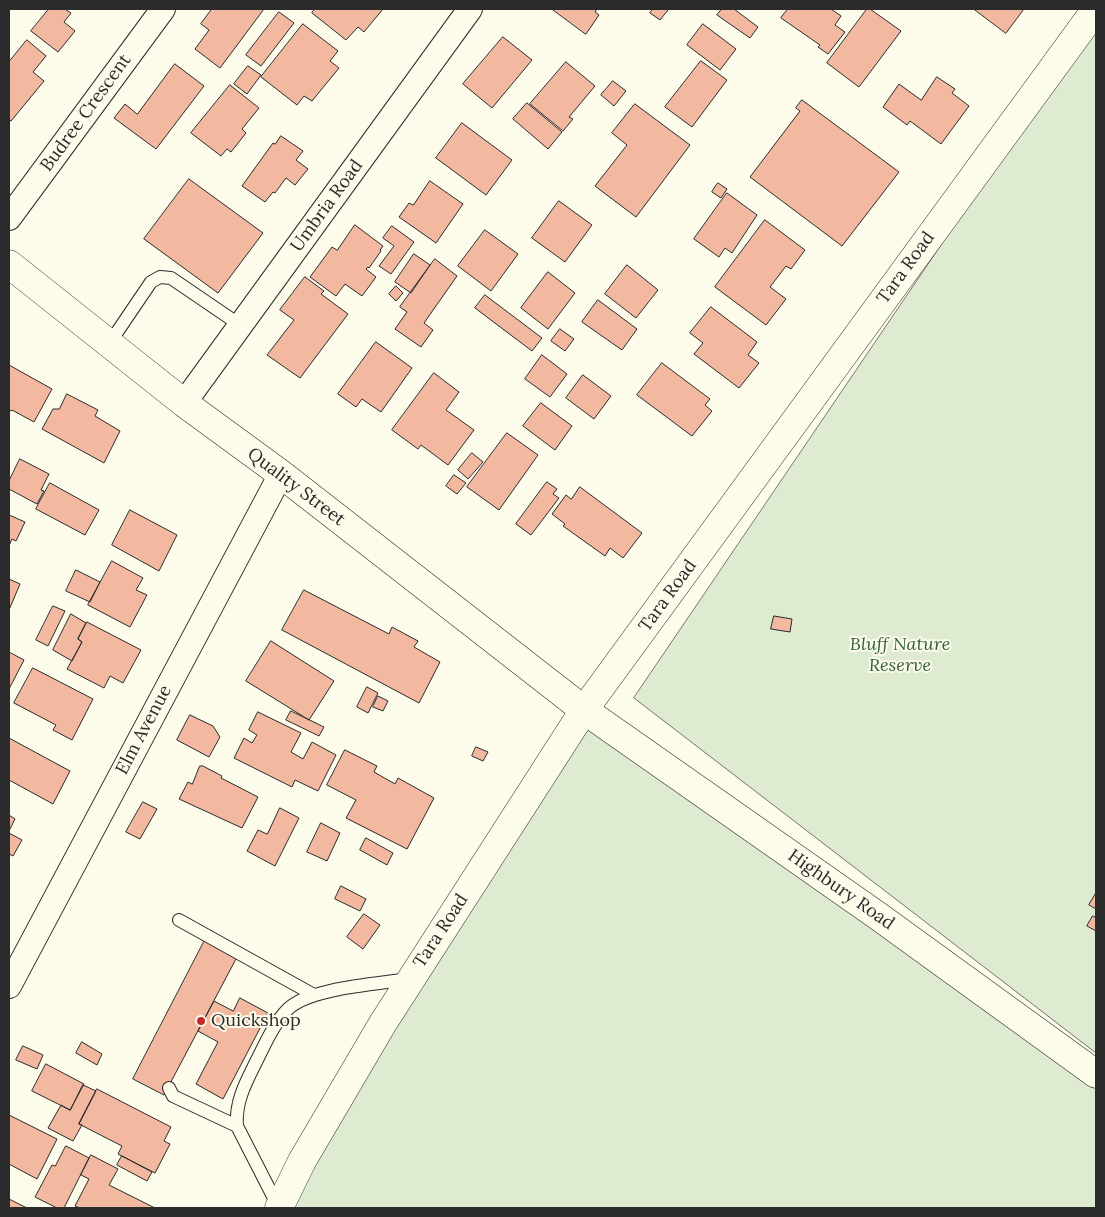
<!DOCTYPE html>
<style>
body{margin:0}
#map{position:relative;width:1105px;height:1217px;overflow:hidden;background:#fdfbea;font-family:Lora,serif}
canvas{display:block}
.frame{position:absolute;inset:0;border:10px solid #2b2b2b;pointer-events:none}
</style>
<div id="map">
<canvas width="1105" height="1217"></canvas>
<div class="frame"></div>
</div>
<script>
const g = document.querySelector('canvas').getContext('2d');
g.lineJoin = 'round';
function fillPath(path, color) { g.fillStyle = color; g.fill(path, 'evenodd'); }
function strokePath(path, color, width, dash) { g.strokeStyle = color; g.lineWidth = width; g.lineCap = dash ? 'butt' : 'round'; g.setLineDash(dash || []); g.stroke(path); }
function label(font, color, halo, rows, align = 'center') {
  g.font = font + ' Lora,serif'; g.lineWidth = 4; g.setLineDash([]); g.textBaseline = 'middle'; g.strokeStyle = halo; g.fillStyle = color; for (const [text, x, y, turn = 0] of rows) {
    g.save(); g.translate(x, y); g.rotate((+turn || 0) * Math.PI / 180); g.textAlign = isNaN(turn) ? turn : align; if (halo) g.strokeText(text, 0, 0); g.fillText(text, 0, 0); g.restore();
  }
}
const green = new Path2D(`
 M1096,17V1053L634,698Z
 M584,710L1096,1076V1208H281Z`);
fillPath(green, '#deebd1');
strokePath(green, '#74746e', 1);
const building = new Path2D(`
 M49,9H65L71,13L64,22L75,31L58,52L31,31Z
 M212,9H264L220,68L195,49L209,30L201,24Z
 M315,9H383L364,32L358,27L346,40L312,13Z
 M552,9H597L595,12L599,15L586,34Z
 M653,9H667L668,10L660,20L650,13Z
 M722,9H734L758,27L750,38L717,15Z
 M788,9H831L841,16L835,25L845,32L828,54L818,47L820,45L781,18Z
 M867,9H870L901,31L859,87L827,63Z
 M974,9H1024L1006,33Z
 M279,12L294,23L261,66L246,55Z
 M303,24L338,51L330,61L339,68L312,101L304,96L297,105L261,77Z
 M703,24L736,49L720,70L687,45Z
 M503,37L532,60L492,108L463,84Z
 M27,40L46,56L33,72L44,81L11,121L9,120V62Z
 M701,61L727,80L692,127L665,107Z
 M566,62L595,86L569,117L573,119L563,131L530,104Z
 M175,64L204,86L156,149L114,118L125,104L137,114Z
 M248,66L261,75L247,94L234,84Z
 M937,77L955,89L952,93L969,106L941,144L910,121L907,125L883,107L899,84L921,100Z
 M613,81L626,91L614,106L601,95Z
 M230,85L259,108L242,129L246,133L231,152L227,149L221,156L191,133Z
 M802,100L899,172L842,246L750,177L800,111L796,108Z
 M527,103L562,132L548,149L513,119Z
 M635,104L690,145L636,217L595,186L627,145L612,133Z
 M462,123L512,160L486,195L436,158Z
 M281,136L303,151L296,160L308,169L295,185L286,178L275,193L273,192L265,202L242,186L273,143L275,144Z
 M189,179L263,233L218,293L144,239Z
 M430,181L463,204L436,243L399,217L409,203L413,205Z
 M718,183L727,189L721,198L712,192Z
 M727,193L757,215L732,253L725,248L719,257L694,239Z
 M559,201L592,225L565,262L532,238Z
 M765,220L805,250L791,269L786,266L770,287L786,299L766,325L715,287Z
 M355,225L383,246L380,250L381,251L369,268L368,267L366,269L376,277L362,296L345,284L336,296L310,277L332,247L337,250Z
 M392,226L414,242L391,274L379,266L394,246L383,238Z
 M485,230L518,254L491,291L458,266Z
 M414,254L430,265L411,293L395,282Z
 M435,259L457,276L424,323L433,330L421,347L395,329L407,312L400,307Z
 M627,265L658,290L636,318L605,294Z
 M548,272L575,293L548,329L521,308Z
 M305,277L324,291L321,294L348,314L300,378L267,355L294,320L280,310Z
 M396,286L403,293L396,301L389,294Z
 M485,295L542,338L532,351L475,308Z
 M598,300L637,329L622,350L582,322Z
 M711,307L757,342L748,355L759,363L739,388L694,354L703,343L690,333Z
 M560,329L574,339L565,351L551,341Z
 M376,342L412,368L381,412L362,399L356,407L338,394Z
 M542,355L567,374L550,397L525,379Z
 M662,363L710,399L705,405L712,411L692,436L637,395Z
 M9,365L52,389L34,422L12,410L11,411L9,410Z
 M434,373L459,392L446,410L474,430L448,465L421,445L418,449L392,430Z
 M583,375L611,396L594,419L566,398Z
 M67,394L98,410L95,416L120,431L104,463L42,429L53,409H59Z
 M541,403L572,426L555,450L523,426Z
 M507,433L538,455L499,510L467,487Z
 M472,453L483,462L468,479L458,470Z
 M20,459L49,474L41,490L44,491L37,504L9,489V481Z
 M454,475L466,483L457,494L446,486Z
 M547,482L557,489L553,494L559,498L531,535L516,524Z
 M50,483L99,510L85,535L36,509Z
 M580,487L642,533L623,558L610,548L605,556L563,526L565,524L552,514L566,495L571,499Z
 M130,510L177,535L159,571L112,545Z
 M9,515L25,522L16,541L12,539L9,546Z
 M112,561L143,578L136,590L147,595L130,627L88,605Z
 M76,570L100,582L90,602L66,591Z
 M9,579L20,584L9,610Z
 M304,590L389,634L392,627L418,641L414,647L440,662L419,703L282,630Z
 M53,606L65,611L48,646L36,640Z
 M71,614L86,623L78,639L82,642L72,661L53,650Z
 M774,616L792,619L790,632L771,629Z
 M87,622L141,650L123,683L110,676L104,688L67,669L82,642L78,639Z
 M271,641L334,681L309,720L246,681Z
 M9,652L24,660L9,689Z
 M33,668L93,699L72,740L53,730L56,725L14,703Z
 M367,687L378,693L368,713L357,707Z
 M378,696L388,701L383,711L373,707Z
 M291,711L324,727L319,736L286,720Z
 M258,712L301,733L291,752L303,759L312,742L336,755L318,791L295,780L292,787L234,758L244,738L252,743L257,735L249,730Z
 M190,715L213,726L220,737L209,757L177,740Z
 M9,738L70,771L53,804L9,780Z
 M476,747L488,752L483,761L472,756Z
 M345,750L377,766L374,772L395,784L398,778L434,798L407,849L346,818L356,800L327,785Z
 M200,766H203L222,776L221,778L258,797L242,828L179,799L188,782L192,784Z
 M143,802L157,809L140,839L126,832Z
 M280,808L299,818L275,866L247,851L258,830L267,834Z
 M9,815L15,819L9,831Z
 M321,823L340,833L327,861L307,852Z
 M9,833L22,840L13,856L9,854Z
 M366,838L393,853L387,865L360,850Z
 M341,886L366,899L360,911L335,899Z
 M1096,893V909L1089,905Z
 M364,914L380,925L363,949L347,937Z
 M1093,916L1096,918V931L1087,926Z
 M205,940L237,957L164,1095L133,1079Z
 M240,998L268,1013L223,1099L196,1084L218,1042L198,1031L214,1001L233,1011Z
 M82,1042L102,1054L97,1065L76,1053Z
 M23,1046L43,1055L37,1069L16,1060Z
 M46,1064L84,1084L70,1110L32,1091Z
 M83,1085L96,1091L79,1124L82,1125L73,1141L48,1128L61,1105L70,1110Z
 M97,1089L171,1127L164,1141L170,1144L155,1173L118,1154L122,1146L79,1124Z
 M9,1115L57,1139L37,1179L9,1164Z
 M66,1146L89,1158L64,1208H57L35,1197L52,1165L55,1166Z
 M91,1155L118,1169L109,1185L155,1208H80L75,1206L89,1179L81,1175Z
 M122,1156L152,1172L147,1181L117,1165Z
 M9,1199L27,1208H9Z`);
fillPath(building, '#f2b8a0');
strokePath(building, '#2b2b2b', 1);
const service = new Path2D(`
 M109,344L151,282L160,277L171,278L240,325
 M179,920L314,995
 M169,1088L173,1096L237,1126
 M279,1208L237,1126C235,1102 246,1082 256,1062C265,1044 274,1023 288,1009C309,988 378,984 409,979`);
const minor = new Path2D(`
 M9,218L163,9
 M184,403L470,9
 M9,986L281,474`);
const tertiary = new Path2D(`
 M9,264L184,403L281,474L584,710L878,916L1096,1074
 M279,1208L302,1161L383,1023L584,710L1096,9`);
strokePath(service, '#2b2b2b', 14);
strokePath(minor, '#2b2b2b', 26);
strokePath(tertiary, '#2b2b2b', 29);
strokePath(service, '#fdfbea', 12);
strokePath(minor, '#fdfbea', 24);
strokePath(tertiary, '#fdfbea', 28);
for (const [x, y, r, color] of [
 [201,1021,5,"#c62828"]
]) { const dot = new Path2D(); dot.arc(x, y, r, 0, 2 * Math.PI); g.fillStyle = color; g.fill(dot); strokePath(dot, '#fdfbea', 2); }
label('18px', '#2b2b2b', '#fdfbea', [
 ["Budree Crescent",86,113,-54],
 ["Umbria Road",327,206,-54],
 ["Tara Road",906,268,-54],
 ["Quality Street",296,487,37],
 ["Tara Road",668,596,-54],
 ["Elm Avenue",144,730,-62],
 ["Highbury Road",841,890,35],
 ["Tara Road",441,931,-57]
]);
label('italic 18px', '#34623c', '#fdfbea', [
 ["Bluff Nature",900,645],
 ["Reserve",900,666]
]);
label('18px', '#2b2b2b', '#fdfbea', [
 ["Quickshop",211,1021]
], 'left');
</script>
